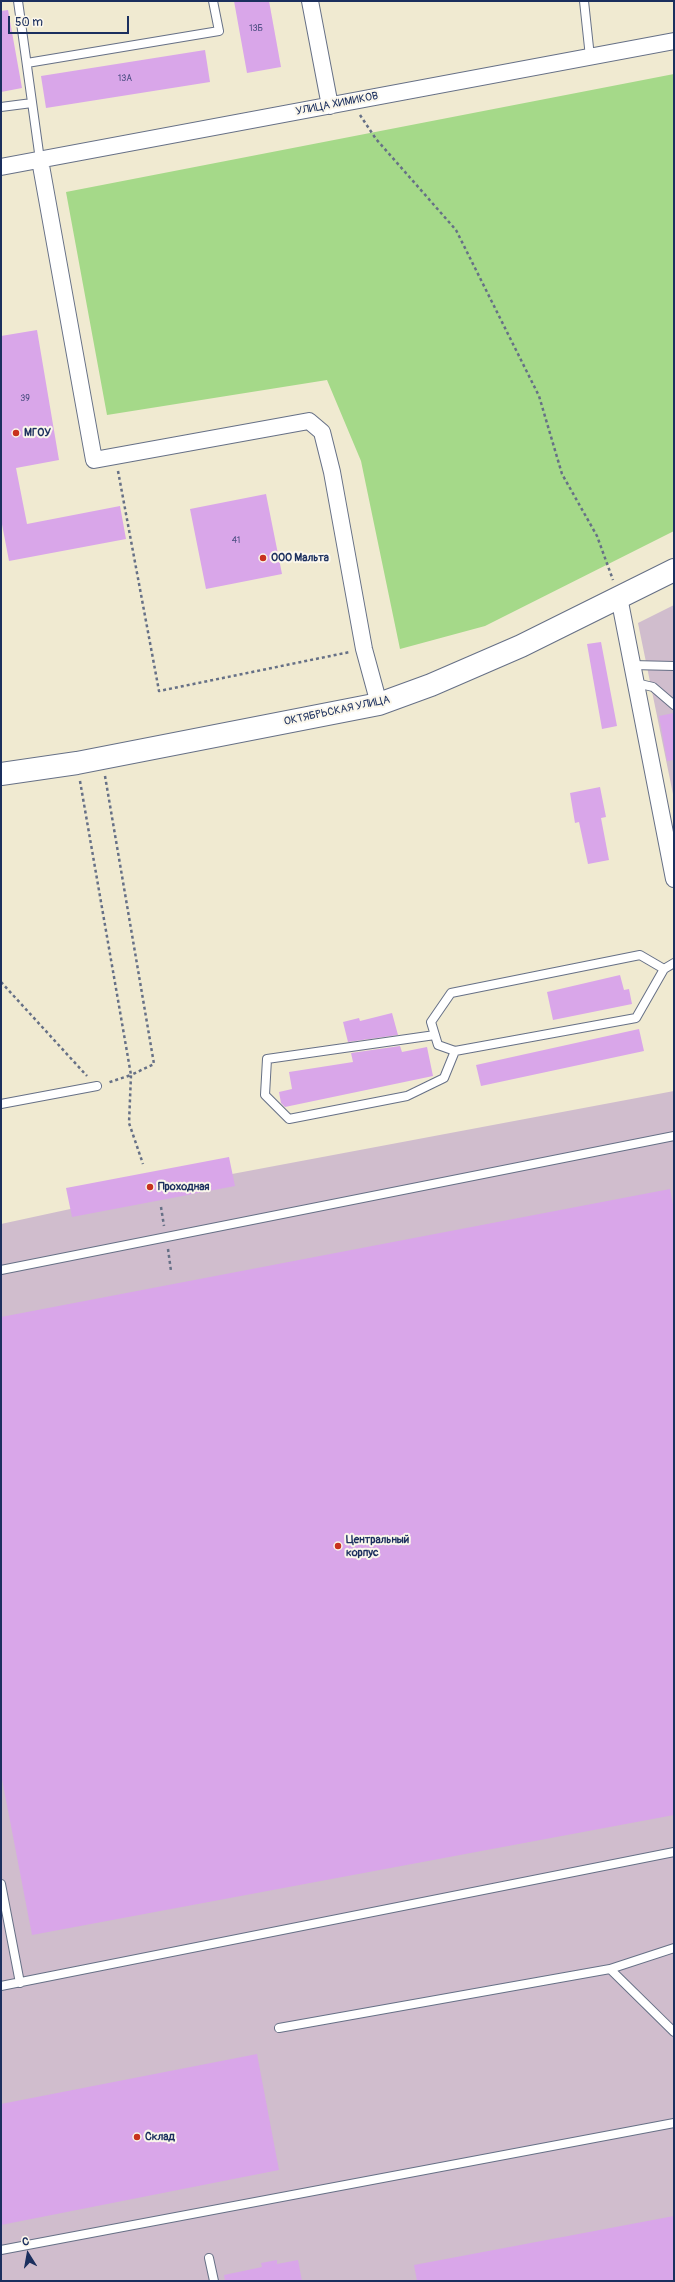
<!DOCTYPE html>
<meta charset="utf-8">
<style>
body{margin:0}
#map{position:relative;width:675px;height:2282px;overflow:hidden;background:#f0ead1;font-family:Pangolin,sans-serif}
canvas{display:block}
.frame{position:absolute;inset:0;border:2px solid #1b2f5e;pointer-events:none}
.north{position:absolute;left:8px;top:2234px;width:40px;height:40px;-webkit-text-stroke:3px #fbf7ec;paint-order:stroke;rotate:349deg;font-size:11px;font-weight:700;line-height:16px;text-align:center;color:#1b2f5e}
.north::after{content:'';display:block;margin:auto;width:14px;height:18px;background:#1b2f5e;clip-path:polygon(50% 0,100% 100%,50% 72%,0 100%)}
.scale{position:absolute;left:8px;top:16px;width:121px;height:18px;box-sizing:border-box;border:2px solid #1b2f5e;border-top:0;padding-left:5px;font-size:12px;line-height:14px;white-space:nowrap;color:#1b2f5e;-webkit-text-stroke:3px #fbf7ec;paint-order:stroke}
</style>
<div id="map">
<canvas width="675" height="2282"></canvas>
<div class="frame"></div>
<div class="north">С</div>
<div class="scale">50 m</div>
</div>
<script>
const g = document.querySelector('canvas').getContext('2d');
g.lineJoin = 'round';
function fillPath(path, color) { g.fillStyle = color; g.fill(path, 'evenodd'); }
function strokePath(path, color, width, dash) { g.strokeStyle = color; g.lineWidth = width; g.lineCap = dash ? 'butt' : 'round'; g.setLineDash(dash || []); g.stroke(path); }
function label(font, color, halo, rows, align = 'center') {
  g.font = font + ' Pangolin,sans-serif'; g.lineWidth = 4; g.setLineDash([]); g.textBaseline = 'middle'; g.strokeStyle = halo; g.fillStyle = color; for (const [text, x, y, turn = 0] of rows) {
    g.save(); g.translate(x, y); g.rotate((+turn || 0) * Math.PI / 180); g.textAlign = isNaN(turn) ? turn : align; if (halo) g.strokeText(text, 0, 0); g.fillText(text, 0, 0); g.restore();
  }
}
fillPath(new Path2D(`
 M674,605V799L638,623Z
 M674,1091V2281H1V1224L232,1174Z`), '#d0bdcd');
fillPath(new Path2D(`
 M674,74V531L485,626L400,649L361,461L327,380L107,415L66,192Z`), '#a5d989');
fillPath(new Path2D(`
 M234,1H269L281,67L247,73Z
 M8,10L22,88L1,92V11Z
 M205,50L210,82L46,108L41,76Z
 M37,330L59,460L16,468L27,524L120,506L126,539L9,561L1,519V336Z
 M266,494L282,574L206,589L190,509Z
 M601,642L617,726L602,729L587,644Z
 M674,713V760L667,761L659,716Z
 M600,787L606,817L601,818L609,860L588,864L579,822L575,823L570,793Z
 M620,975L624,990L629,989L632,1004L553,1020L547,992Z
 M392,1013L398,1035L348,1042L343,1022L359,1018L360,1021Z
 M639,1029L644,1051L481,1086L476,1065Z
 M400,1046L402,1052L427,1047L433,1076L285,1107L281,1103L279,1092L292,1089L289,1072L353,1062L351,1053Z
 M229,1157L235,1186L72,1217L66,1188Z
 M670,1189L674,1210V1815L32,1935L1,1774V1317Z
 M257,2054L279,2170L1,2225V2104Z
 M674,2216V2281H417L414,2265Z
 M277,2260V2264L298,2260L302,2281H225L224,2275L262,2267L261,2263Z`), '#d9a6e9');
const service = new Path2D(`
 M18,1L40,160
 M584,1L590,57
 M27,63L219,31L213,1
 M1,107L32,103
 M632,665L674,666
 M636,683L653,687L674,705
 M435,1035L267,1059L265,1095L289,1119L407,1096L444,1078L455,1051L636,1018L664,969L674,963
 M455,1051L438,1045L431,1022L451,993L640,955L664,969
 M1,1104L97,1086
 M1,1270L674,1136
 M1,1884L20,1983
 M610,1969L674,1948
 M1,1986L674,1852
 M279,2028L610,1969L674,2032
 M1,2250L674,2123
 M209,2258L214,2281`);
const minor = new Path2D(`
 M310,1L330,106
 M40,160L94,460L309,421L322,432L332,472L364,649L379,704
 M1,167L674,41
 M619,597L674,879`);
const secondary = new Path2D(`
 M1,774L77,763L379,704L431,685L521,646L674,570`);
strokePath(service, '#667086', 10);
strokePath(minor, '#667086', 18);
strokePath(secondary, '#667086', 24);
strokePath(new Path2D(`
 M360,115L376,139L456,230L539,396L562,474L597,536L613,580
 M118,471L159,691L350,652
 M105,776L154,1064L131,1075L129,1123L143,1164
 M80,781L131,1075L107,1083
 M1,982L87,1076
 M161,1207L164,1226
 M168,1249L171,1271`), '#667086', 2.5, [3, 3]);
strokePath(service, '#fff', 8);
strokePath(minor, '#fff', 16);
strokePath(secondary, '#fff', 22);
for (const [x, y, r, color] of [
 [16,433,4,"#c8321e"],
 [263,558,4,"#c8321e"],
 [150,1187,4,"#c8321e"],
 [338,1546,4,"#c8321e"],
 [137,2137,4,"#c8321e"]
]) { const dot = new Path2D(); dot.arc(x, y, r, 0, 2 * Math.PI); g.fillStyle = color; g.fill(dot); strokePath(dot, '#fbf7ec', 1.5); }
label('9px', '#4a4d81', null, [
 ["13Б",256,29],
 ["13А",125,79],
 ["39",25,399],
 ["41",236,541]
]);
label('11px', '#1b2f5e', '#fbf7ec', [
 ["УЛИЦА ХИМИКОВ",337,104,-11],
 ["ОКТЯБРЬСКАЯ УЛИЦА",337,711,-12]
]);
label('bold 11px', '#1b2f5e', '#fbf7ec', [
 ["МГОУ",24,433],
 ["ООО Мальта",271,558],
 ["Проходная",158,1187],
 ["Центральный",346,1540],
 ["корпус",346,1553],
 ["Склад",145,2137]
], 'left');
</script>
